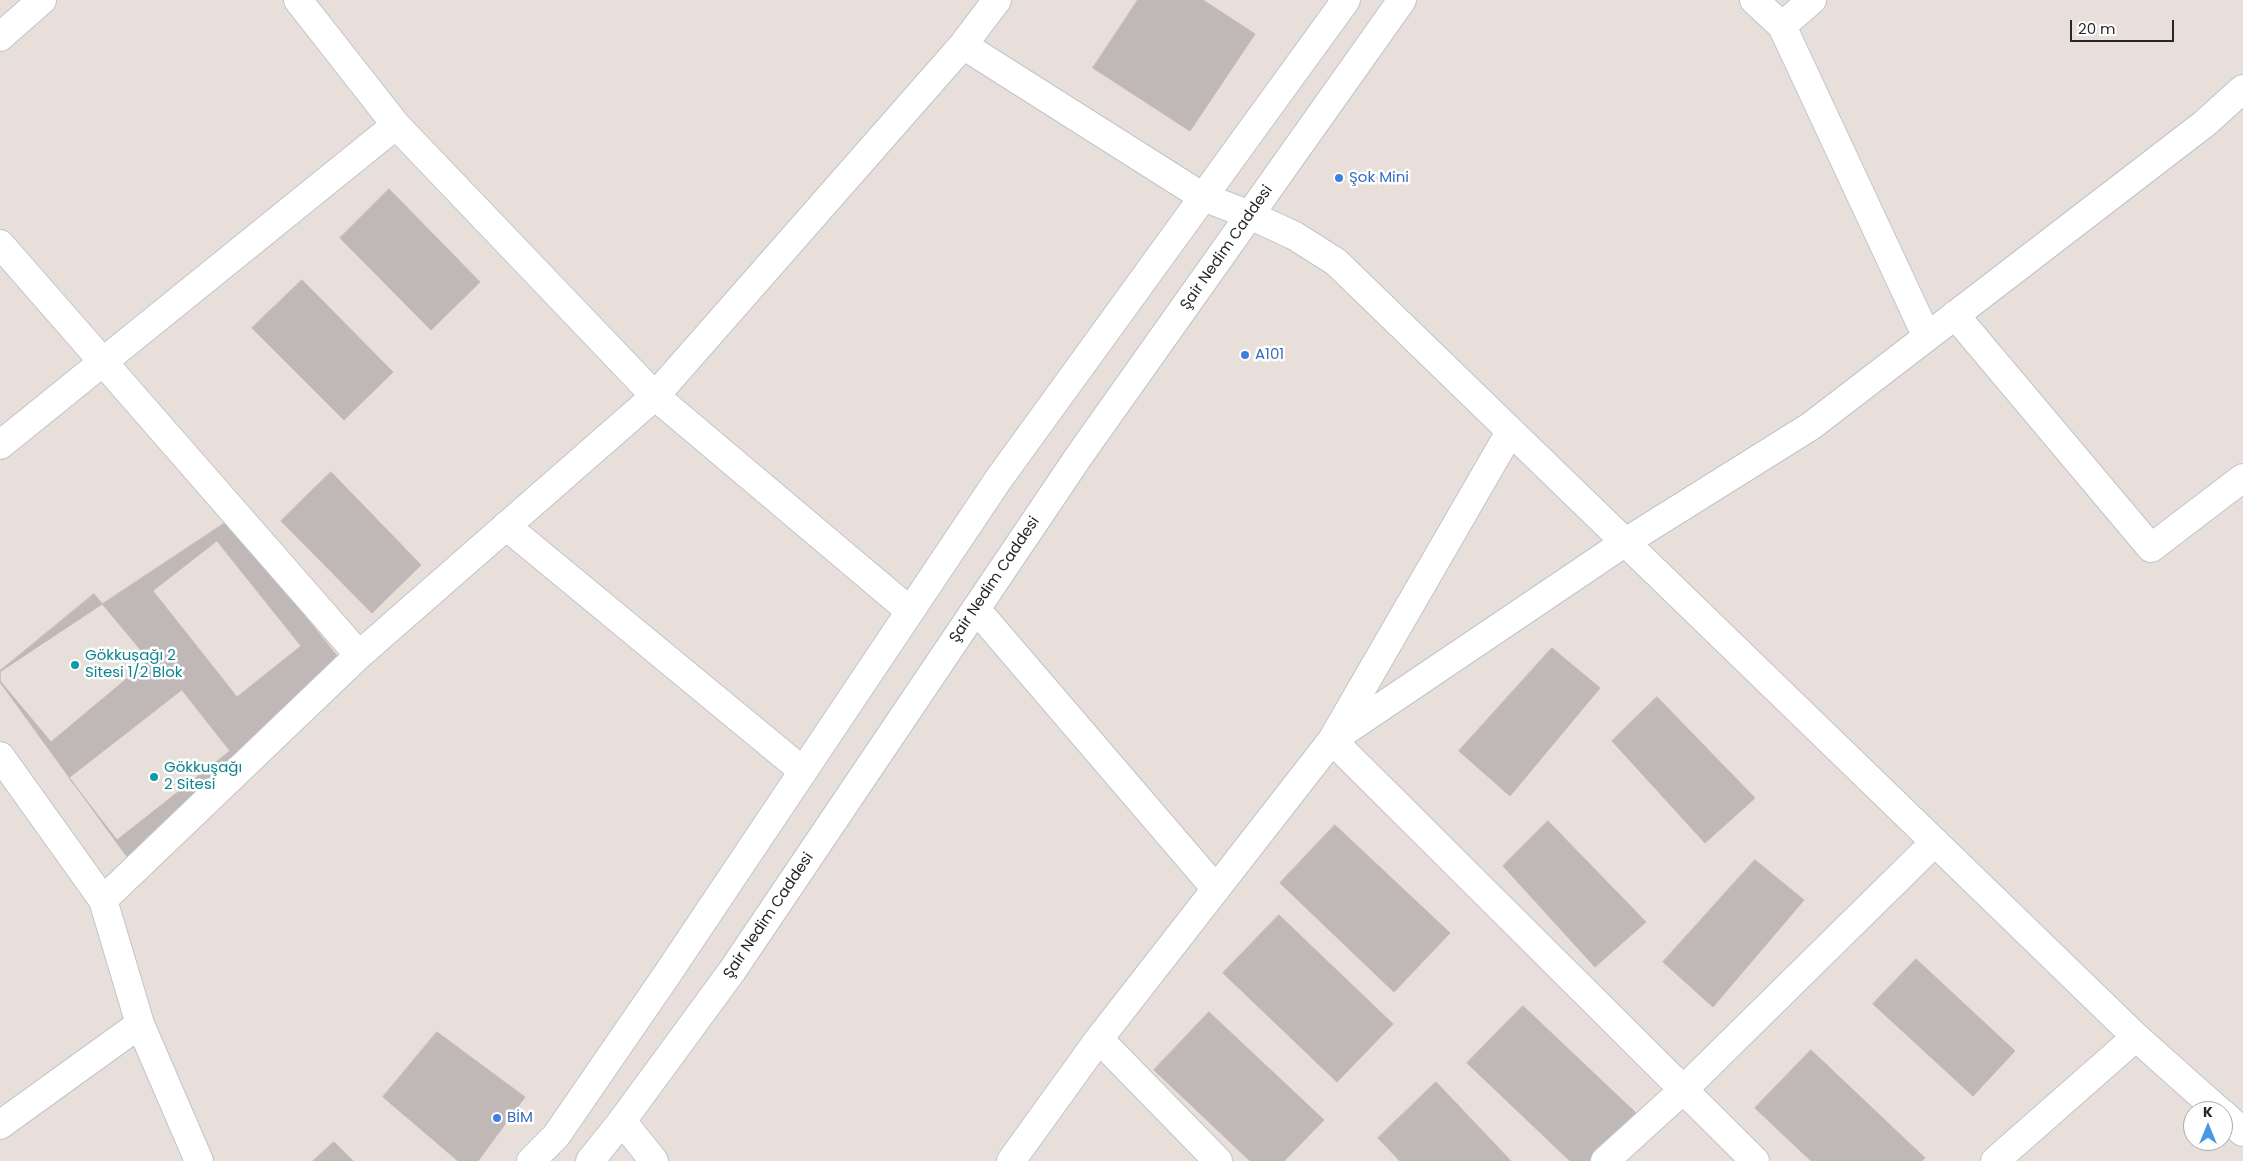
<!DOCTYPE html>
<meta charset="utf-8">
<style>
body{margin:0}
#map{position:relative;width:2243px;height:1161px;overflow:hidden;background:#e8deda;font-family:Poppins,sans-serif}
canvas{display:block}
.north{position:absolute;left:2183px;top:1101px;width:50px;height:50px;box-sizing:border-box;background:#fff;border:1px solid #a9a9a9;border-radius:50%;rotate:0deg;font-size:14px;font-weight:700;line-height:20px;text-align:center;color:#272727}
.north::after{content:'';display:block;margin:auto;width:18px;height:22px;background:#4b97e4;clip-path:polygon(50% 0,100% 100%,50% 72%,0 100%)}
.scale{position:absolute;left:2070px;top:20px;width:104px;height:22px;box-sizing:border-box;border:2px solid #272727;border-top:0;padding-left:6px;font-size:15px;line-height:18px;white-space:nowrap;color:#272727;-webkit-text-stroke:4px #fff;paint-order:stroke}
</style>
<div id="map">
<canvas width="2243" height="1161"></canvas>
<div class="north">K</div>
<div class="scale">20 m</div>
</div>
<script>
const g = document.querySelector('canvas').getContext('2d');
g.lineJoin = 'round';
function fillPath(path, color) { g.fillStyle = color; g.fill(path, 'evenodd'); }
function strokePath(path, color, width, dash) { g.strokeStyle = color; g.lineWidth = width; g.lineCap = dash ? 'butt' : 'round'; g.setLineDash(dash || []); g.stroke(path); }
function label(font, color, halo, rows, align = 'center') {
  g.font = font + ' Poppins,sans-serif'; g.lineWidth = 5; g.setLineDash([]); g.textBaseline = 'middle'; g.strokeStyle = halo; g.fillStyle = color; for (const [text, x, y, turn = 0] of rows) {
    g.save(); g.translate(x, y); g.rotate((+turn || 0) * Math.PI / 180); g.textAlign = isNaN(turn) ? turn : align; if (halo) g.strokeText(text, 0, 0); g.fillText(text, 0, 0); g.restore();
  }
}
const building = new Path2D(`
 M1138,0H1203L1255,34L1190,131L1093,68Z
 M389,189L480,282L431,330L340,238Z
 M302,280L393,372L344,420L252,328Z
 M331,472L421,565L372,613L281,521Z
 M228,521L351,673L138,872L0,682V672Z
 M217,541L301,646L237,697L153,591Z
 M94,594L149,660L51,742L0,681V671Z
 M1552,648L1600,688L1510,796L1459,751Z
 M182,690L230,751L117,840L69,778Z
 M1657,697L1755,798L1705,843L1612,741Z
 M1548,821L1646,922L1595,967L1503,866Z
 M1335,825L1450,933L1394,992L1280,883Z
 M1755,860L1804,900L1713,1007L1663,962Z
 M1279,915L1393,1024L1337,1082L1223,973Z
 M1916,959L2015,1051L1973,1096L1873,1004Z
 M1523,1006L1637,1114L1592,1161H1570L1467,1063Z
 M1209,1012L1324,1120L1284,1161H1250L1154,1070Z
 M437,1032L525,1097L478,1161H458L383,1097Z
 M1811,1050L1925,1158L1922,1161H1811L1755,1108Z
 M1436,1082L1511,1161H1400L1378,1138Z
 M334,1142L353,1161H313Z`);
fillPath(building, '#c0b8b7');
strokePath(building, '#c3b9b4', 1);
const minor = new Path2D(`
 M298,0L396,125L655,396L910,611
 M1754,0L1782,26
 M1812,0L1782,26L1927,337
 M0,37L42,0
 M963,45L1203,197L1250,215L1295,236L1336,262L2136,1037L2219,1111
 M0,244L359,655
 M1955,315L2151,548L2243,478
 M1510,432L1332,740L1755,1161
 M0,445L396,125
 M506,526L803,771
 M976,609L1216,889
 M0,756L103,900L140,1024L0,1125
 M103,900L359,655L655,396L963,45L997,0
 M140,1024L199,1161
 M1099,1039L1218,1161
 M2223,1114L2243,1132
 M622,1121L654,1161
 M1011,1161L1099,1039L1332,740L1624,543L1811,426L2204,124L2243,89
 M1605,1161L1683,1090L1935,842
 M1995,1161L2136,1037`);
const tertiary = new Path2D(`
 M531,1161L556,1136L666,976L998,480L1346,0
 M590,1161L622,1121L732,971L1079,456L1402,0`);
strokePath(minor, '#bfc5cd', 30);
strokePath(tertiary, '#bfc5cd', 30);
strokePath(minor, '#fff', 28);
strokePath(tertiary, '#fff', 28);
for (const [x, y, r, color] of [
 [1339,178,5,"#3f7fe0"],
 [1245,355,5,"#3f7fe0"],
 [75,665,5,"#0f9aa8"],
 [154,777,5,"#0f9aa8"],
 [497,1118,5,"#3f7fe0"]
]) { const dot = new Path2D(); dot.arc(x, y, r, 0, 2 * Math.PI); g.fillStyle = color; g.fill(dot); strokePath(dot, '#fff', 2); }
label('15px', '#366cbe', '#fff', [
 ["Şok Mini",1349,178],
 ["A101",1255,355],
 ["BİM",507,1118]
], 'left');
label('15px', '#272727', '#fff', [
 ["Şair Nedim Caddesi",1227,248,-55],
 ["Şair Nedim Caddesi",995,580,-56],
 ["Şair Nedim Caddesi",769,916,-56]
]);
label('15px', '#0d838f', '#fff', [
 ["Gökkuşağı 2",85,656],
 ["Sitesi 1/2 Blok",85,673],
 ["Gökkuşağı",164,768],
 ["2 Sitesi",164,785]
], 'left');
</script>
